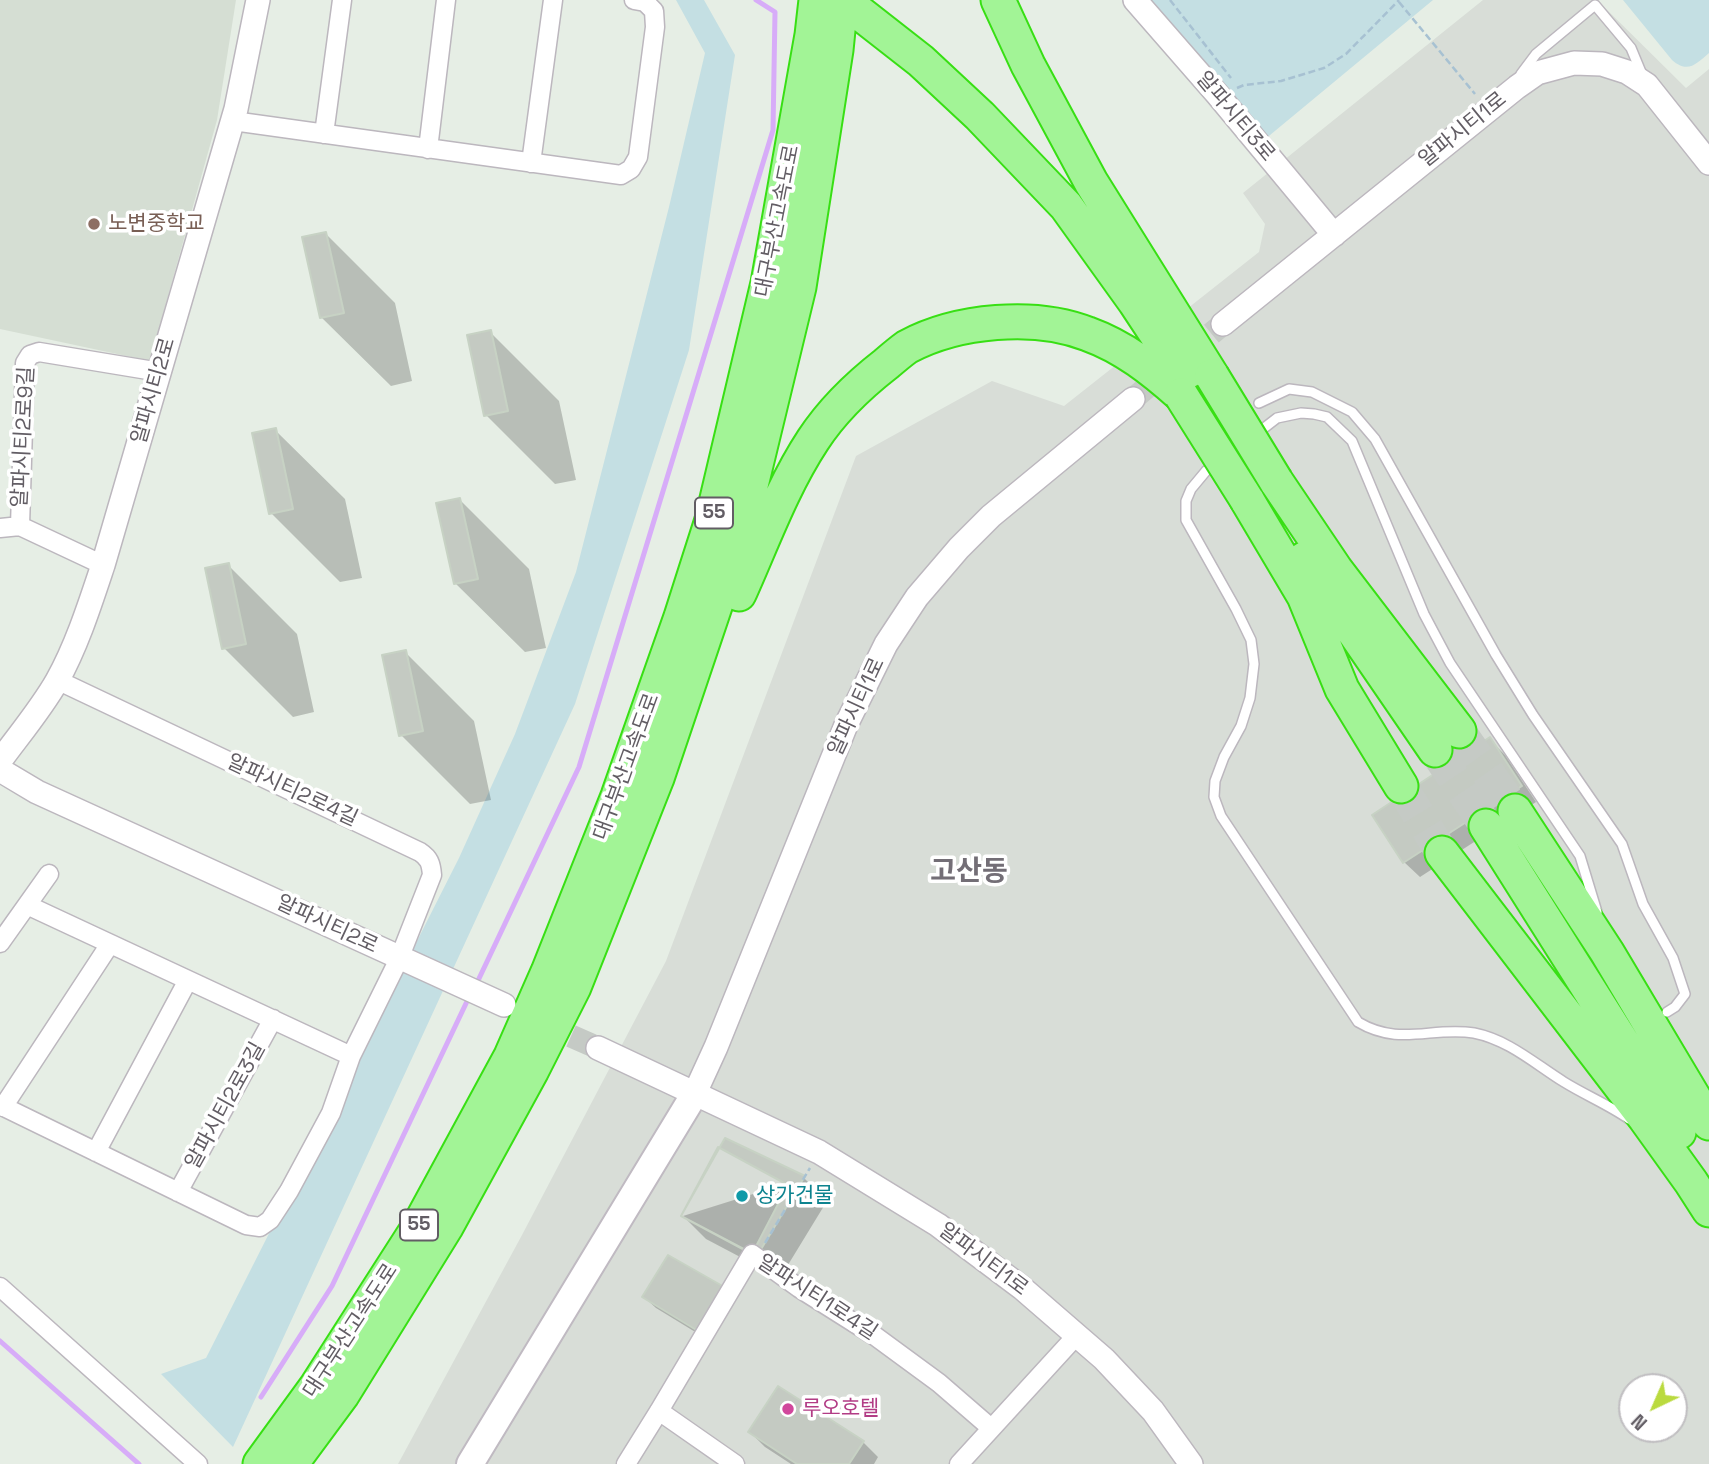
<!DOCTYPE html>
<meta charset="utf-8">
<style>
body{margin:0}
#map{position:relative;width:1709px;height:1464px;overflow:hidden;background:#e6eee5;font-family:"Space Grotesk",sans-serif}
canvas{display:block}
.north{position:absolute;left:1618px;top:1373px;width:70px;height:70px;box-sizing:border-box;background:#fff;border:2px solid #c0bec1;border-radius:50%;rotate:224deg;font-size:19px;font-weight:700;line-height:28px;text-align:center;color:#625d64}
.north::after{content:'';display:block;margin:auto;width:24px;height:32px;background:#bada3f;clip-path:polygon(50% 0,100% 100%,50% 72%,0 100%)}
</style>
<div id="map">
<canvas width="1709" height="1464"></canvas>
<div class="north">N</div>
</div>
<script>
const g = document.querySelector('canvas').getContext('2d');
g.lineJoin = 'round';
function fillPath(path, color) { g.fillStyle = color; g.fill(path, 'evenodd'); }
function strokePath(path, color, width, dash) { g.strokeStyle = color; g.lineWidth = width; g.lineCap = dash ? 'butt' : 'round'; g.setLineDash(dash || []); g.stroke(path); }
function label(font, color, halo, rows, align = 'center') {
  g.font = font + ' "Space Grotesk","Noto Sans KR",sans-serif'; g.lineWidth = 7; g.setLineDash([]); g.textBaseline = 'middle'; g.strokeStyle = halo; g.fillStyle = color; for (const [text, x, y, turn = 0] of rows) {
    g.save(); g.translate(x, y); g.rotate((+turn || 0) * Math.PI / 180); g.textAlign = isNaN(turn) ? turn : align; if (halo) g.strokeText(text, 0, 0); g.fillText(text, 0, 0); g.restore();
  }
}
fillPath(new Path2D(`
 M1483,0H1597L1686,88L1709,69V1464H398L522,1235L666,961L856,456L992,381L1064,406L1259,252L1265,224L1243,193ZM1632,1387H1674V1429H1632Z`), '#d8ddd7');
fillPath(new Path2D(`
 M0,0H236L217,120L150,361L0,329Z`), '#d5ded3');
fillPath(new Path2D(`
 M676,0H704L735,55L689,350L575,704L233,1447L161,1374L206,1358L459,858L515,734L576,572L669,207L705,53Z
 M1135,0H1433L1258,145Z
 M1623,0H1709V53C1696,64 1688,74 1672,60Z`), '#c4dfe3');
fillPath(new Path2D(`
 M326,234L395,303L412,381L391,386L321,317Z
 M490,332L559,401L576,480L555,484L486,415Z
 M275,430L345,499L362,578L340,582L271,513Z
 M460,500L529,569L546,648L525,652L455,583Z
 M228,565L297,634L314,712L293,717L224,648Z
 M405,652L474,721L491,800L470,804L401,735Z
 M1490,740L1505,755L1536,802L1420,877L1404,862Z
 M804,1178L827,1201L780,1278L706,1239L683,1216Z
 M725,1289L736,1300L710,1341L656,1308L644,1297Z
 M750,1432L863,1442L878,1457L874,1464H791L765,1447Z`), '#0003');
strokePath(new Path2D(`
 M475,987L579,767L773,130L775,12L756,0
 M0,1341L139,1464
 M261,1397L332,1286L470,995`), '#d7acf8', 5);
const building = new Path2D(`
 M326,232L344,313L320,318L302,237Z
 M491,330L508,411L484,416L467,335Z
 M276,428L293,509L269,514L252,433Z
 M460,498L478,579L454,584L436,503Z
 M229,563L246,644L222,649L205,568Z
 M406,650L423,731L399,736L382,655Z
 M1490,737L1522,786L1403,863L1372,815Z
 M725,1138L805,1176L757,1256L681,1216Z
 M718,1147L788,1185L752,1254L681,1216Z
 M668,1255L726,1288L698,1331L642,1297Z
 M778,1386L864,1441L849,1464H797L748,1432Z`);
fillPath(building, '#c4cac2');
strokePath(building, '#c7d2c4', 2);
strokePath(new Path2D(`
 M1133,399L1223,324
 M540,1022L598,1048`), '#c5cac5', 23, [23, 11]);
strokePath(new Path2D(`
 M1459,731L1515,811
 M1435,750L1486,826
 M1401,786L1442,853`), '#c5cac5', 33, [33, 17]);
const service = new Path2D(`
 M1521,74L1536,54L1595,5L1631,48L1643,77
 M1259,403L1289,389L1312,392L1352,412L1375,439L1496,655L1533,715L1622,844L1643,904L1673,958L1685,994L1675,1007L1667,1012
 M1255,435L1277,418L1301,413L1314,414L1327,417L1352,441L1424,614L1450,663L1580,856L1597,912
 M1216,464L1206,471L1191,489L1186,501V520L1236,609L1251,640L1254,664L1250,698L1241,726L1224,757L1215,781L1214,797L1221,816L1358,1022C1400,1047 1432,1026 1474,1033C1509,1040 1535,1064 1564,1082C1585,1095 1609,1105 1629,1119`);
const minor = new Path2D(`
 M233,121L621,175L631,169L638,157L655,27L654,11L645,2L634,0
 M324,134L342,0
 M428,149L446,0
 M531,163L553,0
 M20,526L25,363L30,355L39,352L160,372
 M0,528L20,526L103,565
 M27,905L351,1056
 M0,943L49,874
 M0,1105L246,1225L260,1227L270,1220L289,1191L331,1113L351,1056L399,959L432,875C431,863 429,858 420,852L57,680
 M3,1107L110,944
 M96,1152L188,980
 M178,1192L273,1019
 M0,1287L198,1464
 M659,1411L735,1464
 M626,1464L659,1411L752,1254L799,1288L875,1336L939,1383L991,1428
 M959,1464L1077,1335`);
const tertiary = new Path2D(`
 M1135,0L1217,94L1334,235
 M1223,324L1517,87L1537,73L1574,63L1602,64L1627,72L1647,85L1709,163
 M0,761C19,735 41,709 57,681C77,645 90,604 103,565L236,109L258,0
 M0,770L37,792L504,1005
 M598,1048L819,1152L938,1225L1022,1288L1104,1359L1153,1411L1191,1464
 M694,1095L716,1047L846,725L886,644L917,597L959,548L991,516L1133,399`);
const secondary = new Path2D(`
 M470,1464L694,1095`);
const motorway = new Path2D(`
 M843,0L921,61L980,116L1066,206L1135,302L1193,390
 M998,0L1028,65L1091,182L1212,376
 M1276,481L1336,570L1459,731
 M1247,500L1304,596L1342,689L1401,786
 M1304,559L1435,750
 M739,594C762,543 782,487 813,440C832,411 859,385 886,364C893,358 900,352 907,347C957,320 1035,313 1088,334C1124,347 1153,370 1181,395
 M1515,811L1607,952L1709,1123
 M1486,826L1679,1132
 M1442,853L1645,1118L1691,1182L1709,1210
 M260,1464L316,1387L416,1231L511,1056L548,972L618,796L681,617L712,520L768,283L812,35L816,0
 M291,1464L342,1395L446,1227L532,1070L574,987L657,778L739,535L799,287L836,50L841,0`);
strokePath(service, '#bcb7be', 12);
strokePath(minor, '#bcb7be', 21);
strokePath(tertiary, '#bcb7be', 26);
strokePath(secondary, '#c0bac2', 30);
strokePath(motorway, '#38df14', 37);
strokePath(new Path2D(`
 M1170,0L1231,78
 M1399,2L1475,94
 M1237,88L1244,85L1281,81L1324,68L1346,54L1399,0
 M765,1243L810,1168`), '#a7c1d2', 2.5, [7, 3.5]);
strokePath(service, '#fff', 9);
strokePath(minor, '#fff', 18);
strokePath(tertiary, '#fff', 23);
strokePath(secondary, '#fff', 26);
strokePath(motorway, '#a2f496', 33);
const motorwayBridge = new Path2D(`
 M1212,376L1276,481
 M1181,395L1247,500`);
strokePath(motorwayBridge, '#38df14', 37, []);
strokePath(motorwayBridge, '#a2f496', 33);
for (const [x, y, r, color] of [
 [94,224,7,"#8d6e63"],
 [742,1196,7,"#0f9aa8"],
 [788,1409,7,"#d1479c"]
]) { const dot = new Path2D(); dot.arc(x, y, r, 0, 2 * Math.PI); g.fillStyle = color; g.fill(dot); strokePath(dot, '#fff', 2.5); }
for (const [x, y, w] of [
 [714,513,38],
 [419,1225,38]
]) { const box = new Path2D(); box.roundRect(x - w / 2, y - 15.5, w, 31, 5); g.fillStyle = '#fff'; g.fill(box); strokePath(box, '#625d64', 2); }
label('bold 19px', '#625d64', null, [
 ["55",714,513],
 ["55",419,1225]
]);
label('21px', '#625d64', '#fff', [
 ["알파시티3로",1235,117,50],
 ["알파시티1로",1463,130,-39],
 ["대구부산고속도로",778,221,-79],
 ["알파시티2로",154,391,-74],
 ["알파시티2로9길",24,437,-87],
 ["알파시티1로",857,707,-65],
 ["대구부산고속도로",627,767,-70],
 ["알파시티2로4길",292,791,25],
 ["알파시티2로",327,925,25],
 ["알파시티2로3길",226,1106,-61],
 ["알파시티1로",983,1260,37],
 ["알파시티1로4길",817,1298,33],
 ["대구부산고속도로",351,1331,-57]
]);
label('21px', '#785e54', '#fff', [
 ["노변중학교",108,224]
], 'left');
label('21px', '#0d838f', '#fff', [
 ["상가건물",756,1196]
], 'left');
label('21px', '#b23c85', '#fff', [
 ["루오호텔",802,1409]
], 'left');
label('bold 28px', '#736e76', '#fff', [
 ["고산동",969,872]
]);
</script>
